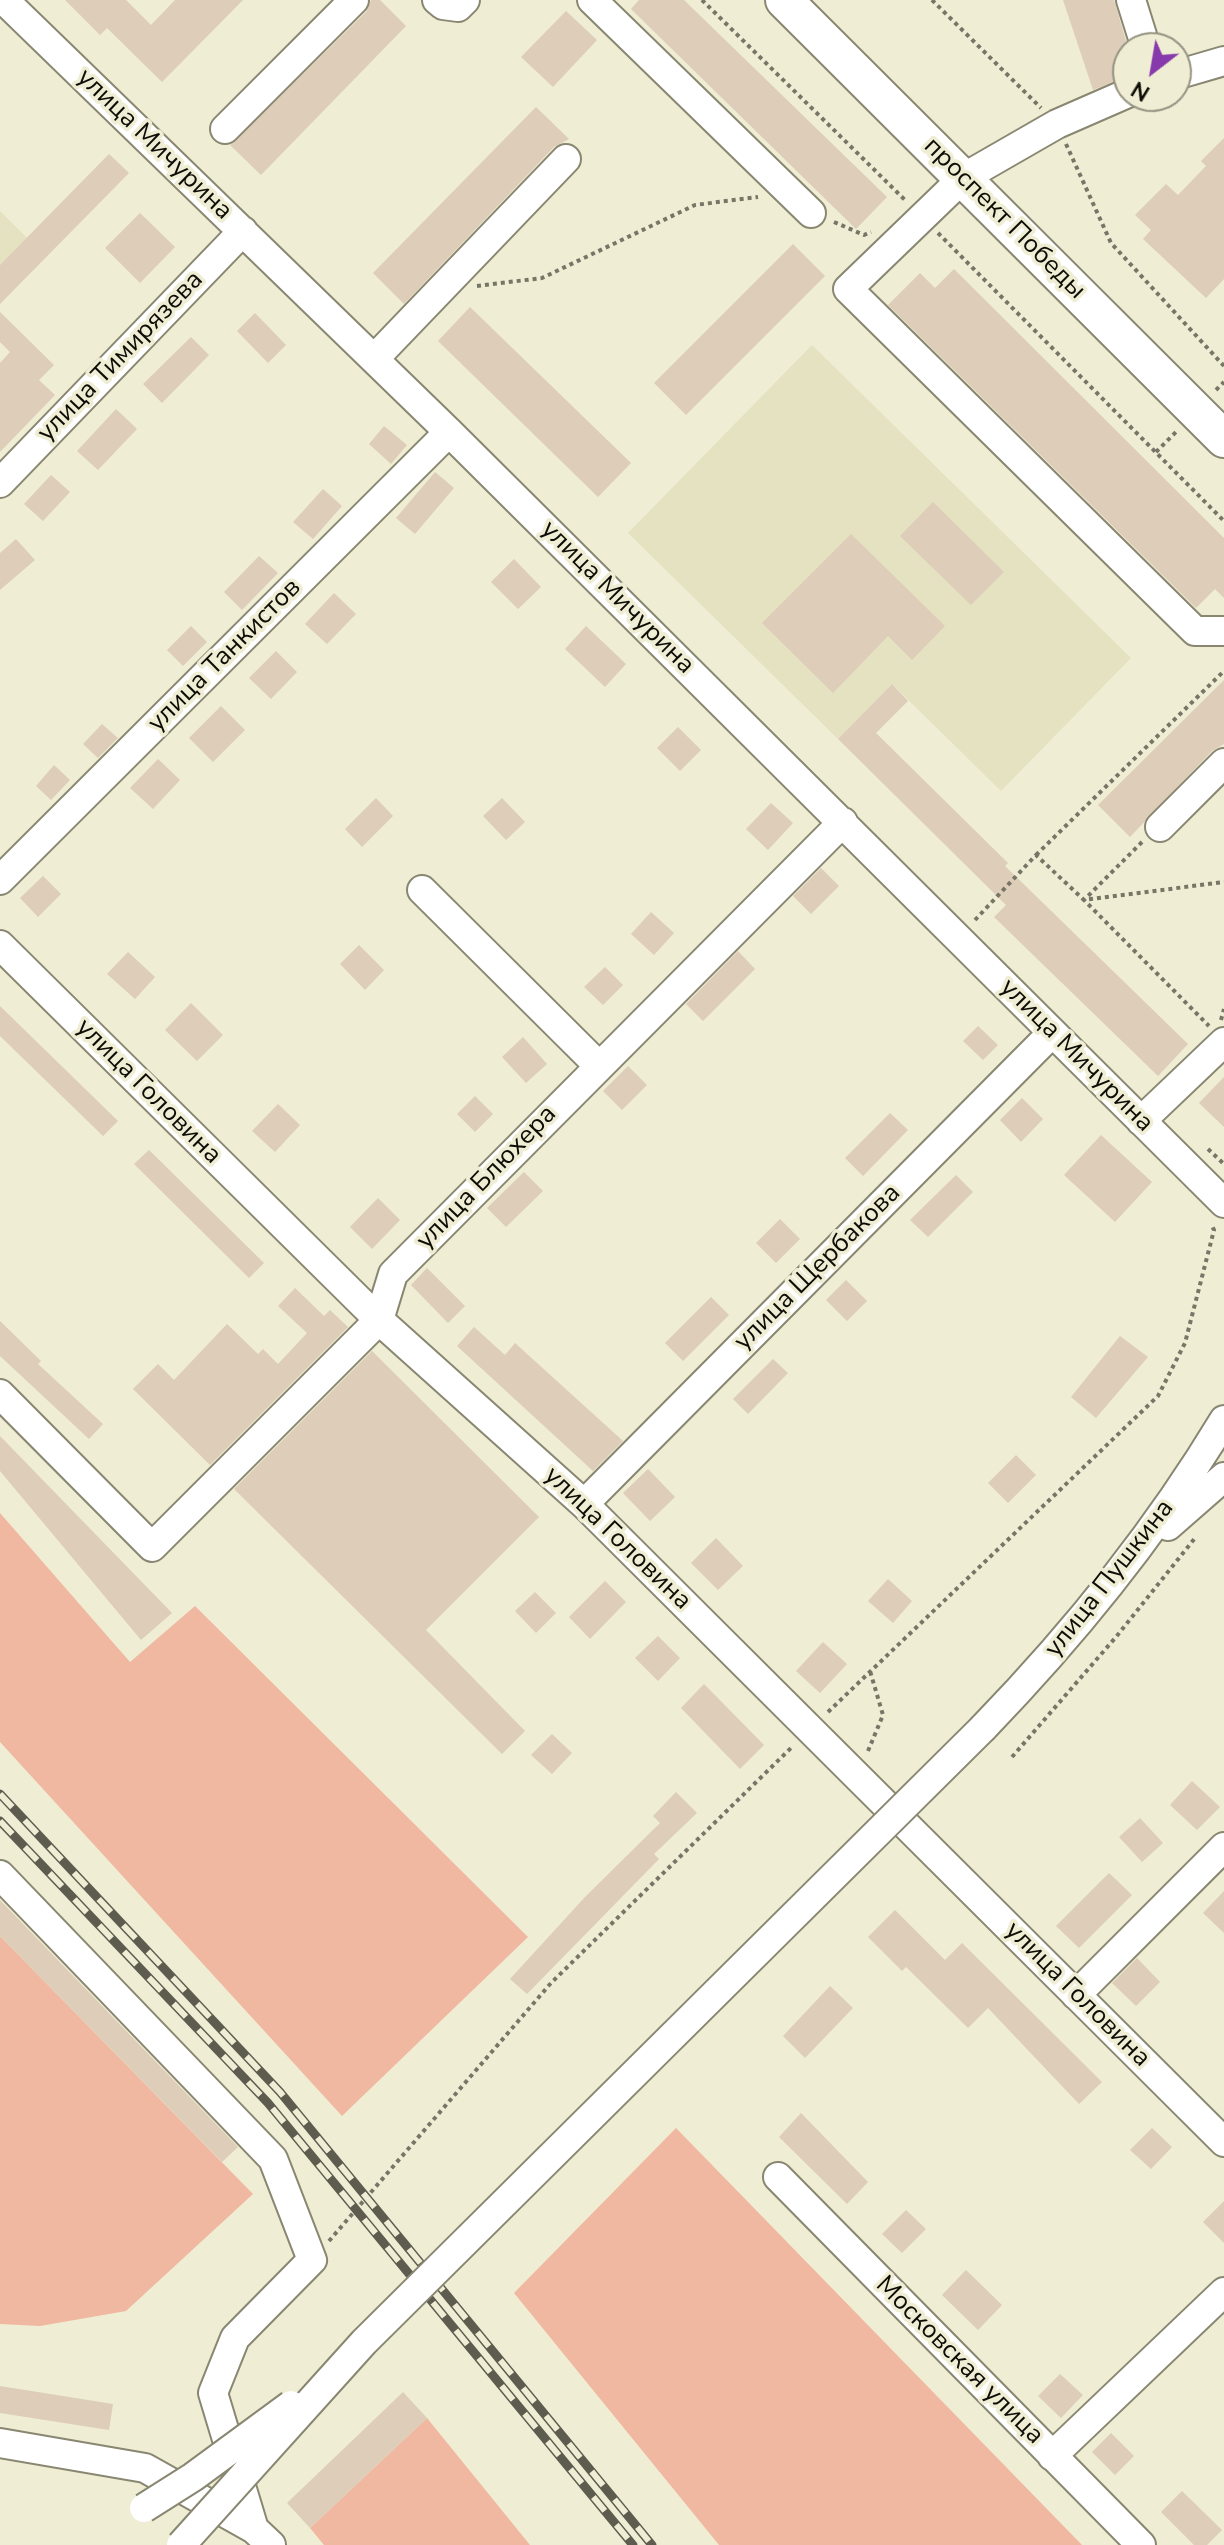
<!DOCTYPE html>
<meta charset="utf-8">
<style>
body{margin:0}
#map{position:relative;width:1224px;height:2545px;overflow:hidden;background:#efedd4;font-family:"Nunito Sans",sans-serif}
canvas{display:block}
.north{position:absolute;left:1112px;top:32px;width:80px;height:80px;box-sizing:border-box;background:#efedd4;border:2px solid #959381;border-radius:50%;rotate:211deg;font-size:22px;font-weight:700;line-height:32px;text-align:center;color:#0d0c05}
.north::after{content:'';display:block;margin:auto;width:28px;height:36px;background:#873aab;clip-path:polygon(50% 0,100% 100%,50% 72%,0 100%)}
</style>
<div id="map">
<canvas width="1224" height="2545"></canvas>
<div class="north">N</div>
</div>
<script>
const g = document.querySelector('canvas').getContext('2d');
g.lineJoin = 'round';
function fillPath(path, color) { g.fillStyle = color; g.fill(path, 'evenodd'); }
function strokePath(path, color, width, dash) { g.strokeStyle = color; g.lineWidth = width; g.lineCap = dash ? 'butt' : 'round'; g.setLineDash(dash || []); g.stroke(path); }
function label(font, color, halo, rows, align = 'center') {
  g.font = font + ' "Nunito Sans",sans-serif'; g.lineWidth = 7; g.setLineDash([]); g.textBaseline = 'middle'; g.strokeStyle = halo; g.fillStyle = color; for (const [text, x, y, turn = 0] of rows) {
    g.save(); g.translate(x, y); g.rotate((+turn || 0) * Math.PI / 180); g.textAlign = isNaN(turn) ? turn : align; if (halo) g.strokeText(text, 0, 0); g.fillText(text, 0, 0); g.restore();
  }
}
fillPath(new Path2D(`
 M0,211L27,238L0,265Z
 M812,345L1131,658L1001,791L892,684L838,739L628,533Z`), '#e5e2c2');
fillPath(new Path2D(`
 M0,1513L130,1662L195,1606L528,1937L342,2116L0,1742Z
 M0,1936L253,2194L126,2311L40,2326L0,2324Z
 M676,2128L1082,2545H719L514,2293Z
 M427,2418L530,2545H324L310,2528Z`), '#f0b8a1');
fillPath(new Path2D(`
 M65,0H126L151,25L175,0H243L162,82L107,28L100,35Z
 M371,0H380L406,26L261,175L230,145L366,12Z
 M639,0H684L887,197L856,229L631,9Z
 M1063,0H1114L1128,48V76L1093,90Z
 M566,11L597,40L553,87L521,57Z
 M536,107L569,139L554,147L404,304L373,273Z
 M1224,138V279L1206,298L1143,239L1151,230L1135,215L1166,184L1178,195L1206,166L1201,161Z
 M109,154L129,173L0,304V265Z
 M140,213L175,247L140,283L105,248Z
 M793,244L825,276L686,415L654,383Z
 M954,269L1224,538V598L1215,589L1196,608L888,305L920,273L935,288Z
 M470,307L631,463L598,497L438,341Z
 M0,312L54,365L39,380L55,395L0,452V363L10,352L0,342Z
 M255,313L286,345L268,363L237,331Z
 M191,337L209,355L162,403L143,384Z
 M116,409L137,429L98,470L77,451Z
 M384,426L407,445L391,464L369,444Z
 M435,472L454,488L415,534L396,518Z
 M51,475L70,492L43,521L24,504Z
 M323,489L342,506L313,539L293,522Z
 M933,502L1004,572L971,605L900,536Z
 M851,534L945,626L912,660L888,636L833,693L762,623Z
 M16,539L35,560L0,590V553Z
 M259,556L278,573L242,610L224,592Z
 M514,559L541,587L518,609L491,582Z
 M334,593L356,614L327,644L305,624Z
 M191,626L207,642L183,666L167,650Z
 M586,626L626,664L605,687L565,649Z
 M276,651L297,672L271,699L249,678Z
 M1224,680V744L1212,751L1130,837L1098,805Z
 M892,684L908,701L876,733L1008,863L1005,866L1188,1044L1158,1076L994,917L1006,905L838,739Z
 M221,706L245,730L213,762L189,738Z
 M102,724L118,738L98,758L83,744Z
 M678,727L701,750L680,771L657,748Z
 M158,759L180,780L153,809L130,788Z
 M54,765L70,780L51,800L36,786Z
 M376,798L393,816L362,847L345,829Z
 M502,798L525,822L506,840L483,816Z
 M771,803L793,823L768,850L746,829Z
 M821,868L839,886L811,914L793,896Z
 M43,876L61,894L38,917L20,898Z
 M651,912L674,933L654,955L631,934Z
 M359,945L384,970L365,990L340,964Z
 M738,951L755,969L703,1021L686,1004Z
 M128,952L155,977L135,999L107,974Z
 M605,967L623,985L603,1005L584,987Z
 M191,1003L223,1035L197,1061L165,1030Z
 M0,1006L118,1121L103,1136L0,1036Z
 M978,1026L998,1045L983,1060L963,1041Z
 M523,1037L547,1064L526,1083L502,1057Z
 M628,1066L647,1085L622,1110L603,1091Z
 M1224,1077V1127L1199,1103Z
 M475,1096L493,1114L475,1132L457,1114Z
 M1022,1098L1043,1119L1021,1142L1000,1120Z
 M278,1104L300,1125L275,1152L252,1131Z
 M890,1113L908,1130L863,1176L845,1158Z
 M1101,1135L1152,1182L1115,1222L1064,1175Z
 M149,1150L264,1263L249,1278L134,1164Z
 M524,1172L543,1191L506,1227L487,1208Z
 M956,1175L973,1192L928,1237L910,1220Z
 M378,1198L400,1220L372,1249L350,1227Z
 M780,1219L800,1239L776,1263L756,1243Z
 M427,1268L465,1306L448,1323L411,1285Z
 M846,1280L867,1301L847,1321L826,1300Z
 M295,1288L324,1316L330,1310L348,1327L210,1465L133,1389L158,1364L174,1380L227,1324L258,1354L263,1349L278,1364L307,1333L278,1306Z
 M711,1297L729,1315L683,1361L665,1343Z
 M0,1321L41,1361L38,1364L103,1424L89,1439L0,1356Z
 M474,1327L505,1355L515,1343L623,1441L593,1471L457,1346Z
 M1120,1336L1148,1357L1096,1418L1071,1397Z
 M372,1351L539,1517L426,1630L525,1731L502,1754L234,1489Z
 M773,1359L788,1373L748,1414L733,1399Z
 M0,1436L172,1613L141,1640L0,1471Z
 M1016,1455L1036,1475L1008,1503L988,1483Z
 M648,1469L675,1497L650,1521L623,1493Z
 M716,1538L743,1566L718,1590L691,1563Z
 M888,1579L912,1601L893,1623L868,1601Z
 M605,1581L626,1602L590,1639L569,1617Z
 M535,1592L556,1613L536,1633L515,1611Z
 M658,1636L680,1658L658,1681L635,1658Z
 M823,1642L847,1664L820,1693L796,1671Z
 M704,1684L764,1745L740,1769L681,1708Z
 M552,1734L572,1753L552,1774L531,1755Z
 M1192,1781L1220,1807L1197,1830L1170,1805Z
 M676,1792L697,1813L654,1854L659,1859L527,1994L510,1979L585,1897L660,1823L653,1816Z
 M1140,1818L1163,1843L1142,1862L1119,1837Z
 M1109,1873L1132,1895L1079,1948L1056,1926Z
 M1224,1891V1933L1203,1913Z
 M0,1900L238,2147L222,2162L0,1936Z
 M895,1910L945,1960L962,1943L1102,2082L1079,2104L988,2008L968,2028L906,1967L902,1971L868,1937Z
 M1137,1958L1160,1982L1136,2006L1112,1983Z
 M830,1986L853,2008L805,2058L783,2036Z
 M801,2113L868,2182L847,2204L779,2137Z
 M1152,2128L1172,2147L1151,2169L1130,2150Z
 M1224,2201V2243L1203,2222Z
 M906,2210L926,2229L902,2253L882,2234Z
 M966,2270L1002,2305L978,2330L942,2295Z
 M1060,2374L1083,2395L1061,2418L1038,2396Z
 M0,2386L113,2404L109,2430L0,2413Z
 M403,2392L427,2418L310,2528L287,2503Z
 M1111,2433L1134,2456L1115,2475L1092,2452Z
 M1182,2491L1222,2530L1207,2545H1194L1161,2512Z`), '#ddcdb9');
const minor = new Path2D(`
 M4,0L449,432L1224,1203
 M437,0L443,5L458,7L465,0
 M592,0L811,213
 M1131,0L1146,48
 M1176,75L1224,61
 M1128,93L1057,124L963,178L848,289L1195,631H1224
 M225,129L354,0
 M374,359L566,159
 M0,483L243,231
 M1160,827L1224,763
 M0,880L449,432
 M422,890L598,1065
 M0,945L379,1320L584,1504L1224,2142
 M1141,1121L1224,1042
 M0,1394L152,1547L379,1320L393,1274L843,822
 M584,1504L1052,1033
 M1168,1526L1224,1477
 M983,1728C1075,1633 1156,1533 1224,1420
 M0,1875L273,2159L312,2260L235,2338L213,2393L254,2529
 M1076,1995L1224,1847
 M778,2177L1141,2545
 M0,2443L145,2468L254,2529L271,2545
 M1052,2456L1224,2292`);
const major = new Path2D(`
 M784,0L1224,439`);
strokePath(minor, '#898771', 32);
strokePath(major, '#898771', 40);
strokePath(new Path2D(`
 M702,0L906,201
 M932,0L1041,108
 M1066,144L1111,243L1224,366
 M834,222L864,235L871,232
 M938,233L1224,521
 M477,286L542,278L695,205L758,197
 M1216,390L1224,382
 M1156,452L1177,431
 M1142,842L1084,900L1209,1026
 M1036,855L1224,671
 M975,920L1036,855L1084,900L1224,882
 M1221,1020L1224,1009
 M1208,1149L1224,1164
 M828,1712L1158,1396L1185,1343L1214,1230L1211,1224
 M868,1751L883,1715L870,1671
 M1012,1757L1116,1637L1195,1538
 M329,2241L551,1983L793,1746`), '#777666', 4, [4, 4]);
strokePath(minor, '#fff', 28);
strokePath(major, '#fff', 36);
const rail = new Path2D(`
 M0,1794L280,2092L652,2545
 M0,1821L268,2103L633,2545`);
strokePath(rail, '#5e5c4f', 9);
strokePath(rail, '#efedd4', 6, [18]);
const minorBridge = new Path2D(`
 M144,2508L193,2477L291,2405
 M181,2545L364,2342L983,1728`);
strokePath(minorBridge, '#898771', 32, []);
strokePath(minorBridge, '#fff', 28);
label('26px', '#0d0c05', '#efedd4', [
 ["улица Мичурина",154,145,44],
 ["проспект Победы",1004,219,45],
 ["улица Тимирязева",121,357,-46],
 ["улица Мичурина",617,598,45],
 ["улица Танкистов",225,656,-45],
 ["улица Мичурина",1076,1056,45],
 ["улица Головина",148,1092,45],
 ["улица Блюхера",487,1178,-46],
 ["улица Щербакова",818,1268,-45],
 ["улица Головина",617,1539,44],
 ["улица Пушкина",1110,1579,-52],
 ["улица Головина",1077,1995,45],
 ["Московская улица",959,2361,45]
]);
</script>
